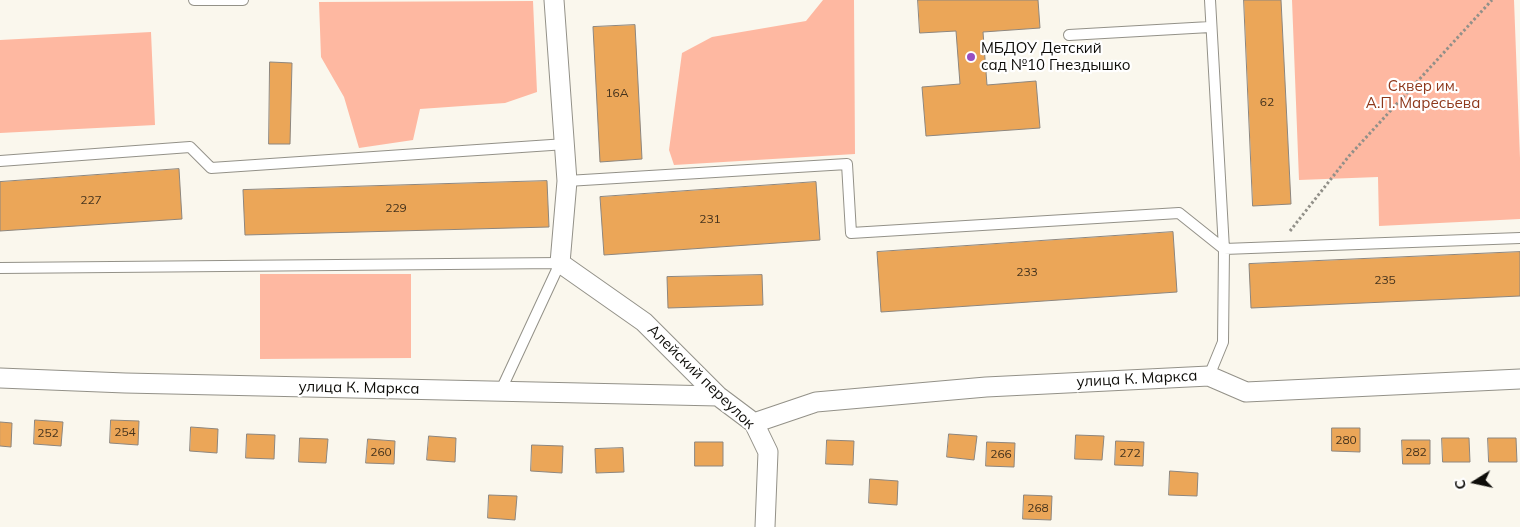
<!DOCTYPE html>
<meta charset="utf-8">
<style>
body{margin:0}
#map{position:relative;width:1520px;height:527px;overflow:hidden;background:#faf7ed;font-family:Mulish,sans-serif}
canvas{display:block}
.north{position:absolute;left:1450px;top:457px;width:50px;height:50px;-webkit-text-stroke:4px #fff;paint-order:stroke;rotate:260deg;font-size:14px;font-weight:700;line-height:20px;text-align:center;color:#0e0d09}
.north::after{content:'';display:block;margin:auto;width:18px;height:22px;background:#0e0d09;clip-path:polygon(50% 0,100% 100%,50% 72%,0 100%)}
</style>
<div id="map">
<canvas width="1520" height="527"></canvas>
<div class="north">С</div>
</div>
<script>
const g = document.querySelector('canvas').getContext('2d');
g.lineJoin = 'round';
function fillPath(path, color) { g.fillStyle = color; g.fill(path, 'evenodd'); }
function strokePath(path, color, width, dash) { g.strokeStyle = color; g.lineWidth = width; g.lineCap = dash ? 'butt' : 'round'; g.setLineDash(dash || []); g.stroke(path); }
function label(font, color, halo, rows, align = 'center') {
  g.font = font + ' Mulish,sans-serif'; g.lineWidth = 4.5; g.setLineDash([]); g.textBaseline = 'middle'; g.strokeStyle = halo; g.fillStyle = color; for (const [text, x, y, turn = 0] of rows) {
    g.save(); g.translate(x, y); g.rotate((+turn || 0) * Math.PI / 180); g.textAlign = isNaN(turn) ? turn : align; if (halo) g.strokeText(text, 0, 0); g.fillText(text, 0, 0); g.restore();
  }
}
fillPath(new Path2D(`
 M823,0H854L855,154L674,165L669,150L682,53L712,37L806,21Z
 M1292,0H1514L1520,158V219L1379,226L1378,177L1299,180Z
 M533,1L537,92L505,103L420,109L413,140L359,148L344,97L321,57L319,2Z
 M151,32L155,125L0,133V40Z
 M260,274H411V358L260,359Z`), '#feb8a1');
const building = new Path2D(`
 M918,0H1038L1040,28L983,32L987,85L1036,81L1040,128L926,136L922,87L960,84L956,31L920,33Z
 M1244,0H1281L1291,204L1253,206Z
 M635,25L642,159L600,162L593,27Z
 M270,62L292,63L290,144H269Z
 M179,169L182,219L0,231V182Z
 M547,181L549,227L245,235L243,190Z
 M816,182L820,240L604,255L600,197Z
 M1173,232L1177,292L881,312L877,252Z
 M1520,252V296L1251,308L1249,264Z
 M762,275L763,305L668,308L667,277Z
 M35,420L63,422L61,446L34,444Z
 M111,420L139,421L138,445L110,443Z
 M0,422L12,423L11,447L0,446Z
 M191,427L218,429L217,453L190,451Z
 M1332,428H1360V452L1332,451Z
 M247,434L275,435L274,459L246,458Z
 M949,434L977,436L974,460L947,457Z
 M1076,435L1104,436L1102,460L1075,459Z
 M429,436L456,438L455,462L427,460Z
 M300,438L328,439L326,463L299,462Z
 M1442,438H1469L1470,462H1443Z
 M1488,438H1516L1517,462H1489Z
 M368,439L395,441L394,464L366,463Z
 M827,440L854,441L853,465L826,464Z
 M1402,440H1430V464H1403Z
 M1116,441L1144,442L1143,466L1115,465Z
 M695,442H723V466H695Z
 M987,442L1015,443L1014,467L986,466Z
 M532,445L563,446L562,473L531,471Z
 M623,448L624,472L596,473L595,449Z
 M1170,471L1198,473L1197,496L1169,495Z
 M870,479L898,481L897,505L869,503Z
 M489,495L517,496L515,520L488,518Z
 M1024,495L1052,496L1051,520L1023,519Z`);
fillPath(building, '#eba658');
strokePath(building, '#8d867e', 1);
const service = new Path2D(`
 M194,0H243
 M1069,35L1210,27
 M0,161L190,147L211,168L566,144
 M567,181L847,164L851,233L1179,213L1224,249L1520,238
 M0,268L560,263L501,390
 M1209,376L1223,342L1224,249L1210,0`);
const minor = new Path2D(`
 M554,0L567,181L560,263L644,322L718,396L754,423L768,452L765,527
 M0,378L125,383L718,396
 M754,423L816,402L986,387L1209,376L1246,392L1520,379`);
strokePath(service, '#939188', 12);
strokePath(minor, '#939188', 21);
strokePath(new Path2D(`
 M1290,231L1349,156L1492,0`), '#929089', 3, [2.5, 2.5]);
strokePath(service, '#fff', 10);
strokePath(minor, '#fff', 19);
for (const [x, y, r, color] of [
 [971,57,5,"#984fc2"]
]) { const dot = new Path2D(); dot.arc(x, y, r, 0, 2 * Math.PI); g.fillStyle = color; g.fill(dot); strokePath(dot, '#fff', 2); }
label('12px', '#45331d', null, [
 ["16А",617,93],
 ["62",1267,102],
 ["227",91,200],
 ["229",396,208],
 ["231",710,219],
 ["233",1027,272],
 ["235",1385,280],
 ["254",125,432],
 ["252",48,433],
 ["280",1346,440],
 ["260",381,452],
 ["282",1416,452],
 ["272",1130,453],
 ["266",1001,454],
 ["268",1038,508]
]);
label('15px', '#0e0d09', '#fff', [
 ["МБДОУ Детский",981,48],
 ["сад №10 Гнездышко",981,65]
], 'left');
label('15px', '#8d371a', '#fff', [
 ["Сквер им.",1423,86],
 ["А.П. Маресьева",1423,103]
]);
label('15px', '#0e0d09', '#fff', [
 ["Алейский переулок",701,377,44],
 ["улица К. Маркса",1137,379,-3],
 ["улица К. Маркса",359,388,1]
]);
</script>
